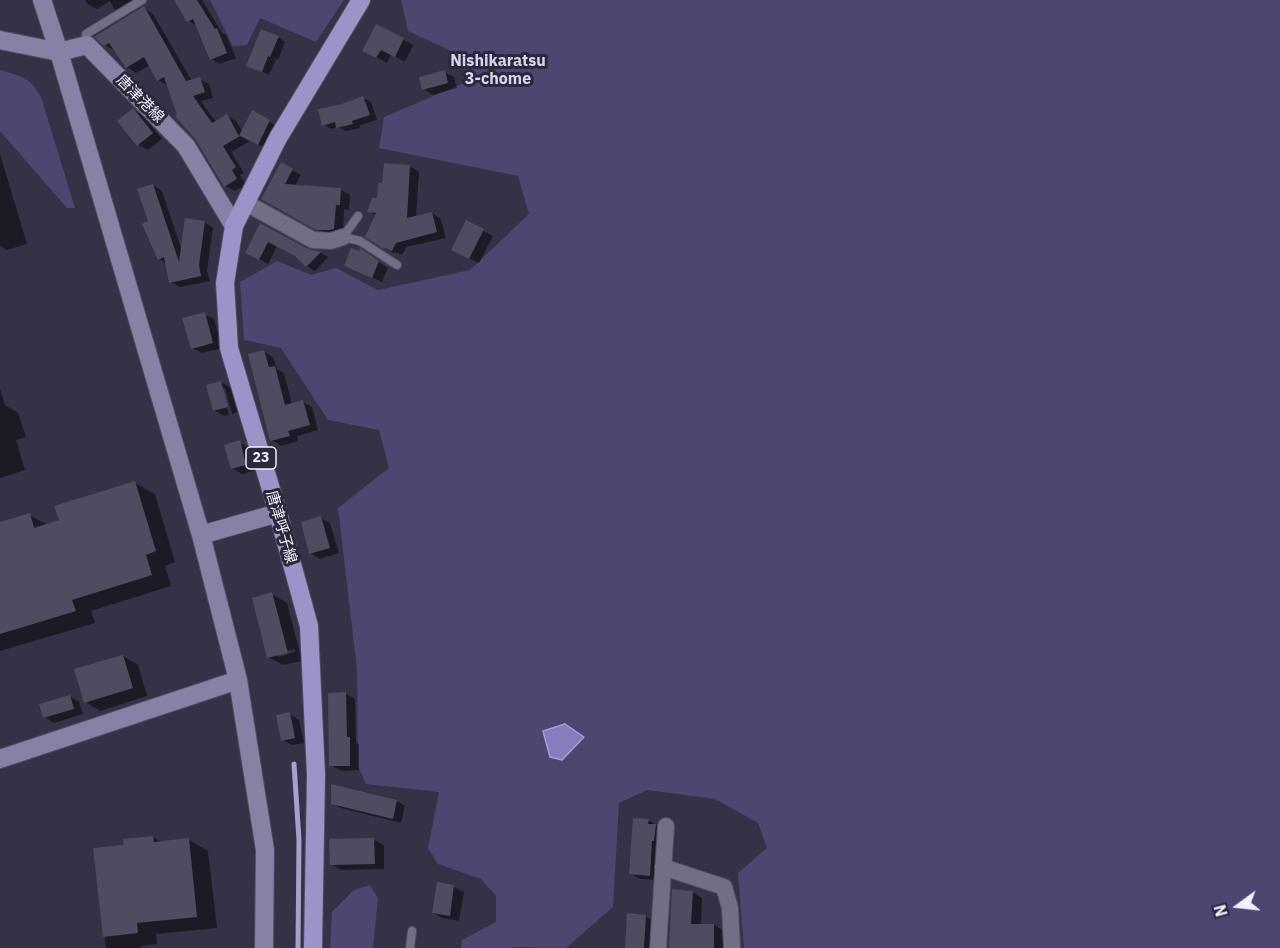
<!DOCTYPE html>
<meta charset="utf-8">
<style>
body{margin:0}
#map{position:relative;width:1280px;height:948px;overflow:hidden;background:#343246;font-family:"IBM Plex Sans",sans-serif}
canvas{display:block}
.north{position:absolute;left:1208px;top:876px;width:60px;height:60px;-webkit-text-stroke:4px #2a283b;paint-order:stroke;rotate:255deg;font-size:16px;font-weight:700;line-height:24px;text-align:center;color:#f1f0fd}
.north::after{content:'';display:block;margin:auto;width:21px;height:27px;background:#f1f0fd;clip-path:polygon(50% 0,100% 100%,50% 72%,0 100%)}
</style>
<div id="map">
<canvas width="1280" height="948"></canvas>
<div class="north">N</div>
</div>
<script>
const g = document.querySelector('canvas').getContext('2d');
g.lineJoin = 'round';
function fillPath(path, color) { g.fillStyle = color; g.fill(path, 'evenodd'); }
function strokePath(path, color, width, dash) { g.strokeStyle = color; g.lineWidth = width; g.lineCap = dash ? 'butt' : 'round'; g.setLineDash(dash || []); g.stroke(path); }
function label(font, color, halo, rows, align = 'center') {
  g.font = font + ' "IBM Plex Sans","Noto Sans JP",sans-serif'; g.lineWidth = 6; g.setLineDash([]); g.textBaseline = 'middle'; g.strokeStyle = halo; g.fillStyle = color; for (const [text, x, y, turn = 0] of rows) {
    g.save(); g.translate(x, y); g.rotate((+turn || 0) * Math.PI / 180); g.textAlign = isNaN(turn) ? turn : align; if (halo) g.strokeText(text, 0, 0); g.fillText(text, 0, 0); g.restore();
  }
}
fillPath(new Path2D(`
 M210,0H344L316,42L260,18L247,45L233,46Z
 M401,0H1280V948H744L738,873L767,848L758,823L715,799L647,790L619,803L613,907L566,948L512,947V948H461L462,940L496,922V896L481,879L438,864L428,848L439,792L366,784L358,766L357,669L338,508L389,468L379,430L328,420L281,348L244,340L240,282L277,261L311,275L336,268L378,290L470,270L529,214L518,176L379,148L384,117L471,80L449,50L408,31Z
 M0,70C21,76 30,77 41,97L75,208H67L0,131Z
 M370,885L378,898L373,948H330L332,912L354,890Z`), '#4c4671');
const water = new Path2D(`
 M565,724L584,737L562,760L550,757L543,731Z`);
fillPath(water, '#867dbe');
strokePath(water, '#a6a0d1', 1.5);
fillPath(new Path2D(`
 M85,0H147L124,14L114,9L110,1L97,9L87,4Z
 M176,0H202L222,33L226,35L236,58L220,64L211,59L197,26L189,21Z
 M144,8L153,14L192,81L199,79L209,84L213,98L201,101L216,122L227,116L236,121L243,132L252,112L279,127L268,149L250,141L231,152L244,173L240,175L246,185L235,191L225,186L197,139L178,116L169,86L158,80L150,65L136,73L127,67L114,50L105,45Z
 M377,26L413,45L405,62L391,54L387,63L364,50Z
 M278,37L285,42L278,60L276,59L269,75L248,65Z
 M444,72L454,77L457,88L433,95L423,89Z
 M363,98L371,102L377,120L360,125V128L346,131L339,127L332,129L324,125L342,105Z
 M133,110L143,115L162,139L148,150L138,145Z
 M0,154L27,244L7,250L0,246Z
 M281,164L301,175L295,186L341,190L350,195L349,210L344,209L343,234H327L263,199Z
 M410,166L419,172L416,217L432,213L441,219L446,238L406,247L402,255L395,252L394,253L385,248L377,216L369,211L378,200L384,185Z
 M153,185L162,191L182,251L204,222L213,228L207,271L210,281L180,287L171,282L167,264L159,259L150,222Z
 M261,225L307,251L321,253L328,257L315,271L307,266L297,256L277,246L268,264L247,252Z
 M483,231L493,236L479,263L462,255Z
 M370,256L388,268L382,282L346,265Z
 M204,314L214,319L222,348L202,353L192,348Z
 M264,352L273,357L277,369L284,373L292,405L303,402L312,407L318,430L297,436L298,441L281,446L272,440Z
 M221,382L231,388L237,412L232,414L225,388H222L229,415L224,416L214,410Z
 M0,389L5,405L18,413L26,437L16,440L25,470L0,478Z
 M239,442L249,448L255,470L242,474L232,468Z
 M135,483L155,494L175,562L165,566L171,586L91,611L95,623L0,651V524L29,515L48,525L61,521Z
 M321,518L330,523L339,553L320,559L311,553Z
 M272,594L287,603L302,661L283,665L268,657ZM295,649V652L278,657V653Z
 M123,656L138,665L147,696L100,711L86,702Z
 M346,694L355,699L356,743L359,744V770L341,771L331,765Z
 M70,696L79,702L83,714L54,723L45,717Z
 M289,714L299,720L304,743L292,745L283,740Z
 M397,801L405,806L401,823L341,808L332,803Z
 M648,820L658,826L659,880L640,879L630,873Z
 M153,837L163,843L189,840L208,851L217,928L156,934L157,944L141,946V948H106L95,850L126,846Z
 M374,840L384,845V869L341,870L331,864Z
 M438,884L454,887L464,892L459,921L443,918L433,913Z
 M692,892L702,898L701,925H714L724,931V948H671Z
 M645,916L655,922L653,948H626Z`), '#0007');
strokePath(new Path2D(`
 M294,764L299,840L298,948`), '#a6a0d1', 5);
fillPath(new Path2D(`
 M174,0H197L215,29L217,28L227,53L210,60L193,19L187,22Z
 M144,6L186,81L200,77L205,92L193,96L212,123L227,114L239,136L252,110L270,120L258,145L240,136L223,146L236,167L232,170L237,179L224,187L196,140L175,116L177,115L164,77L157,81L144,57L126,68L109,43L104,46L94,37Z
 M376,24L404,38L395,57L381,50L376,58L362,51Z
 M261,29L279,36L270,57L268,56L262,72L246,66Z
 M445,70L448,83L422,90L419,77Z
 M363,96L370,115L352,121L353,124L336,128L335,122L322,126L318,109L342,104Z
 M133,108L153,133L137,146L117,121Z
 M281,162L293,169L285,184L341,188L340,205H336L334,229L330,230H316L261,199Z
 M384,163L410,165L407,218L432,212L437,232L396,243L392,251L385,248L384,249L365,237L376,213L367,212L372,198H377L378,183H382Z
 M153,184L179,262L185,218L205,221L199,265L201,276L169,283L164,257L158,260L142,224L148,221L137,189Z
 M466,220L484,229L469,259L451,250Z
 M260,223L308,249L321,252L306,267L295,256L268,242L259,260L245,253Z
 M351,248L359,251L360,248L379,261L372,278L344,266Z
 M205,312L213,343L191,349L182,318Z
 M264,350L269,367L275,366L285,405L303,400L310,425L288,431L290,436L270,441L248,354Z
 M221,381L228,407L213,411L206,385Z
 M240,440L246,465L231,469L224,445Z
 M135,481L156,551L146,555L152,575L72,600L76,611L0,634V522L30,513L34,528L59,520L54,506Z
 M321,516L330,548L309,554L301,522Z
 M272,592L288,653L267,658L252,598Z
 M123,655L133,688L84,703L74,669Z
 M346,692L347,737H350V766H329L328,693Z
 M70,695L74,709L43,718L39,704Z
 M290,712L295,738L281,741L276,715Z
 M331,784L397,800L393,819L331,804Z
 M633,818L649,819L648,824H656L654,841H652L650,876L629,874Z
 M153,836L154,842L189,838L197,917L137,923L138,933L103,937L93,848L124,845L123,839Z
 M374,838L375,864L330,865L329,839Z
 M437,882L454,885L450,916L432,913Z
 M672,889L693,891L691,924H714V948H669Z
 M627,913L646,915L644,948H625Z`), '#4e4c61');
const lane = new Path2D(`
 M87,45L86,34L142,0
 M358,216L343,237L360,241L397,265
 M410,948L412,931`);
const street = new Path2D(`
 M246,203L313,240L331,241L343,237
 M663,867L724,887L730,908L732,948
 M658,948L666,826`);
const secondary = new Path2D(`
 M42,0L59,52L201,535L238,680L265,850L264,948
 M0,40L59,52L87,45L186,146L234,226
 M201,535L278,513
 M0,759L238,680`);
const primary = new Path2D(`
 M313,948L316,775L309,626L278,513L229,348L225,283L234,226L278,138L361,0`);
strokePath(lane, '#4f4d5e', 10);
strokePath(street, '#4f4d5e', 18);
strokePath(secondary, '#4f4d5e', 20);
strokePath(primary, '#4f4d5e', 20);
strokePath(lane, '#716f85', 8);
strokePath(street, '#716f85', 16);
strokePath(secondary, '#8582a6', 18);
strokePath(primary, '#9a94c8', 18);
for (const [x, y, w] of [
 [261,458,30]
]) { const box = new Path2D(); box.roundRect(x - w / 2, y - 11, w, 22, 4.5); g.fillStyle = '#2a283b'; g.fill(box); strokePath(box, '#f1f0fd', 1.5); }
label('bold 14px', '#f1f0fd', null, [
 ["23",261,458]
]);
label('15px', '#f1f0fd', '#2a283b', [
 ["唐津港線",140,99,45],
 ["唐津呼子線",281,527,74]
]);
label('bold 16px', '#d8d5f3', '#2a283b', [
 ["Nishikaratsu",498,61],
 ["3-chome",498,79]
]);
</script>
